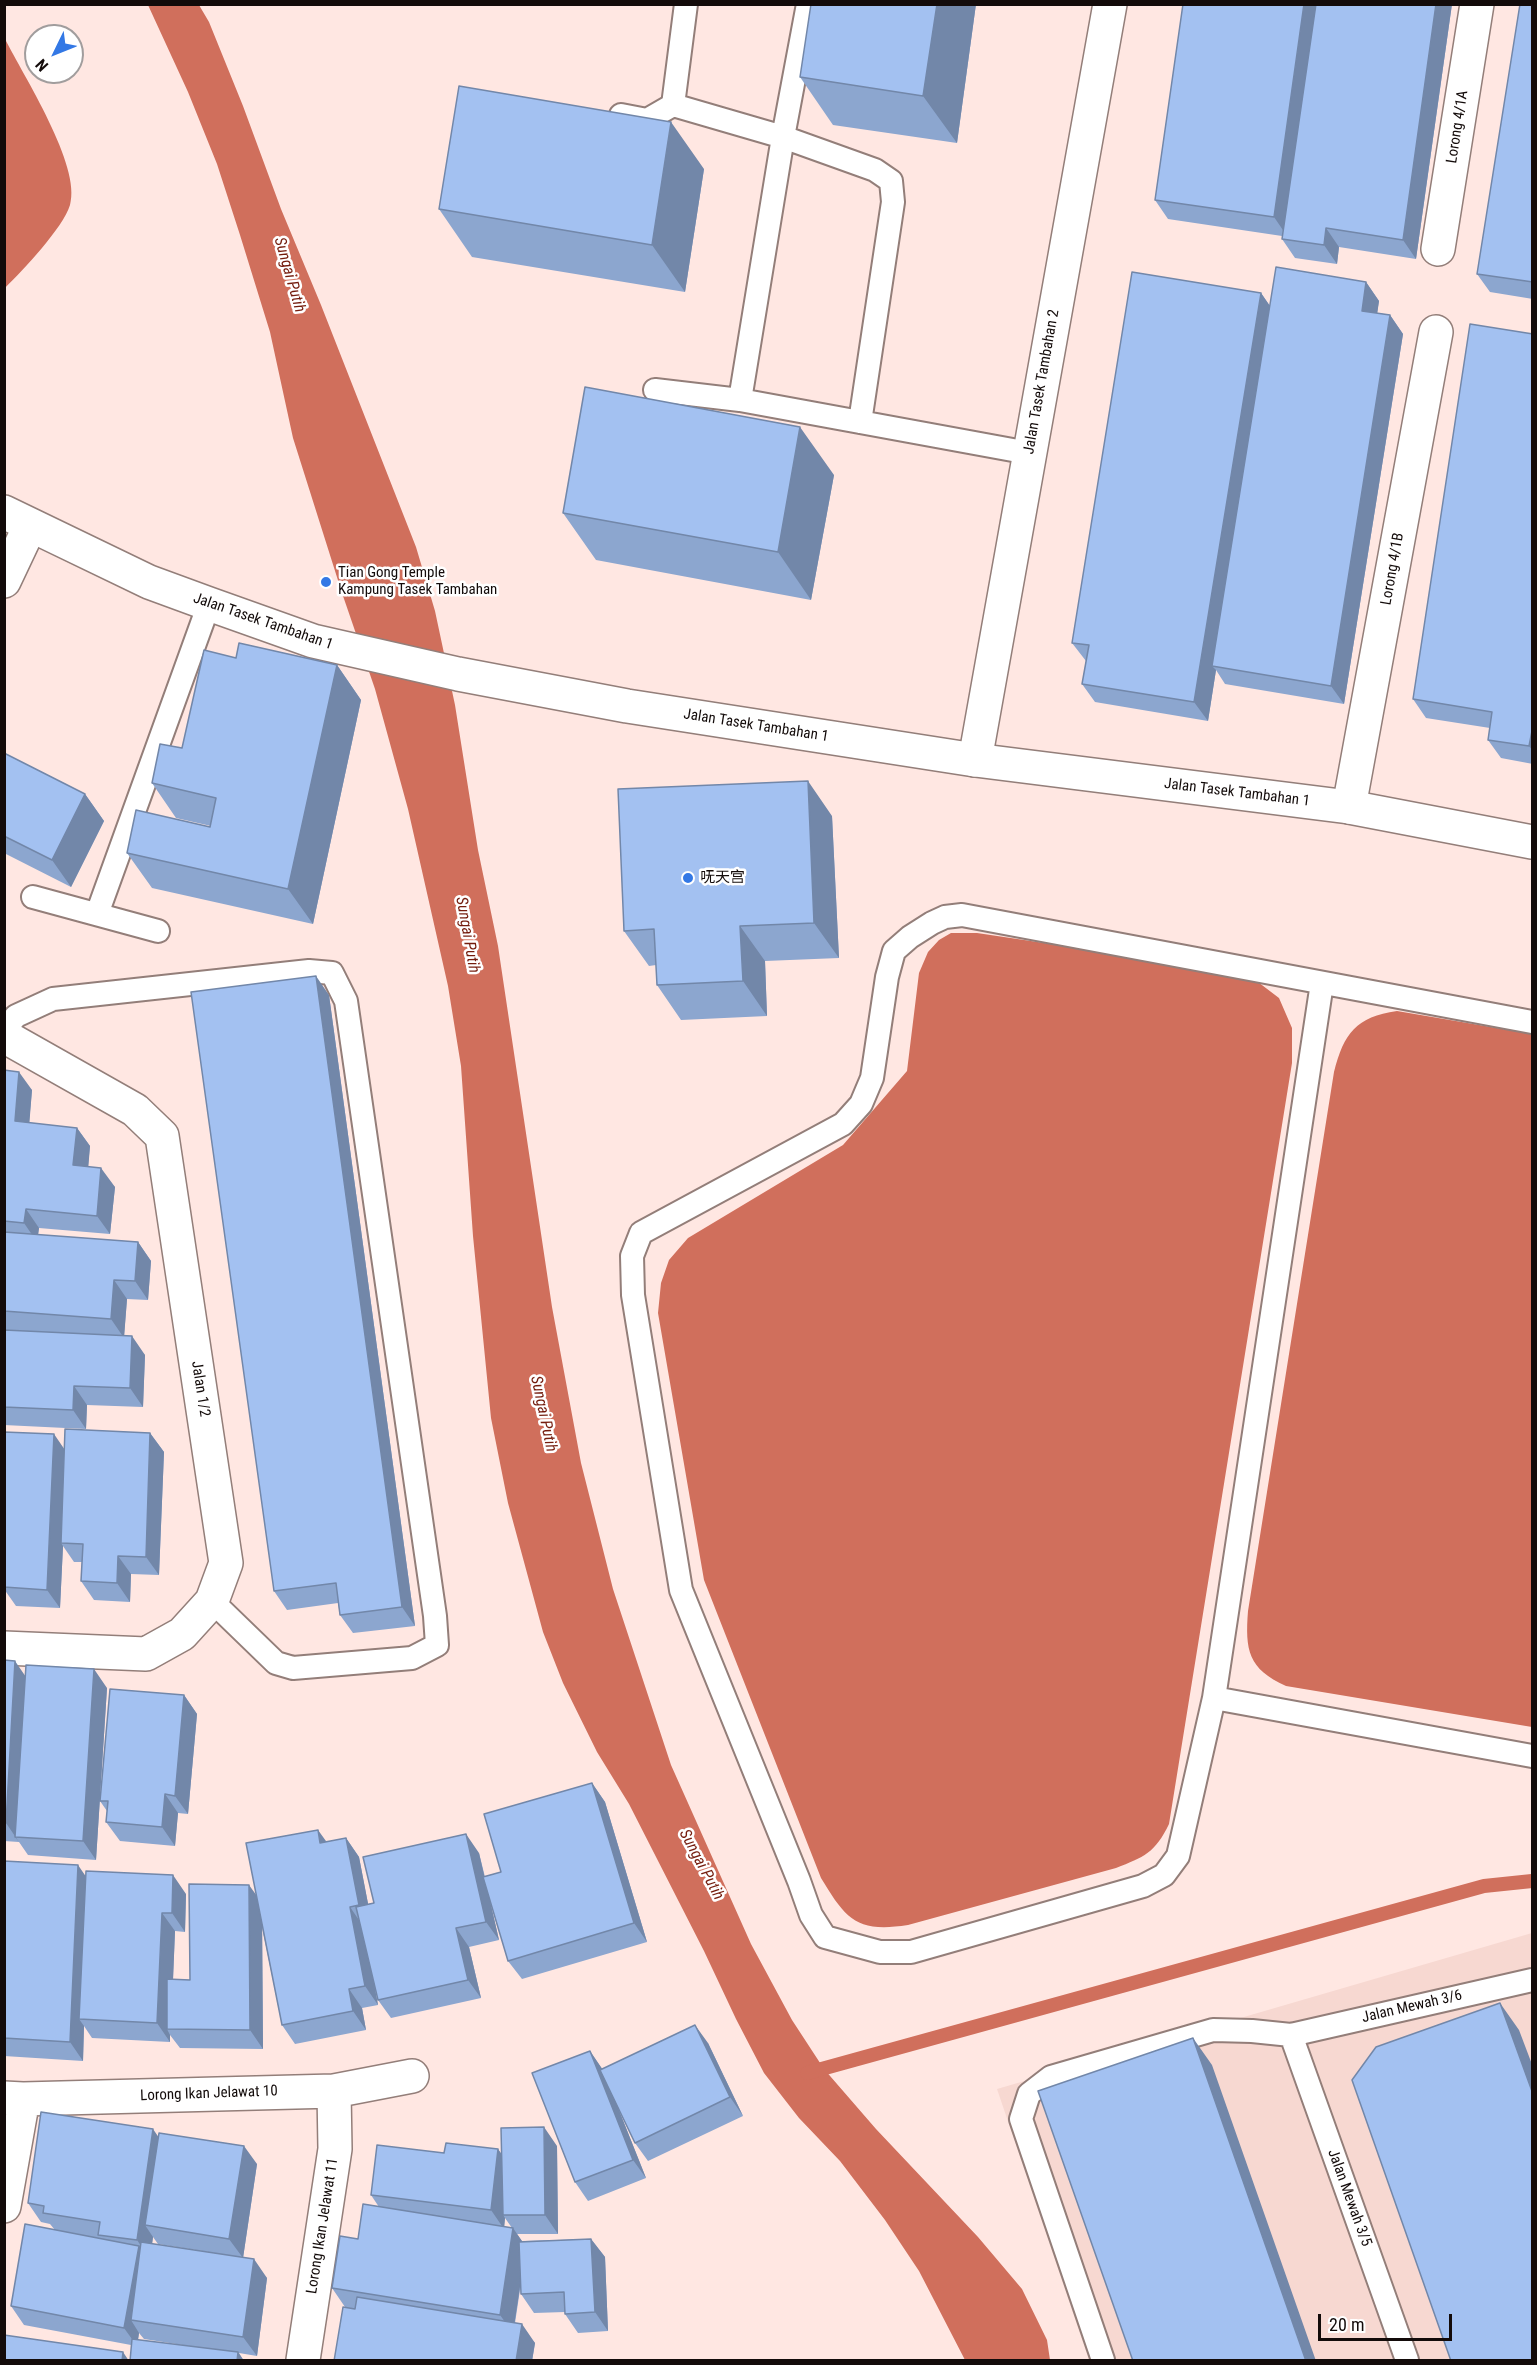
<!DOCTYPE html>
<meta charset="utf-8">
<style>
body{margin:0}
#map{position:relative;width:1537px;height:2365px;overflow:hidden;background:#ffe7e2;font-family:"Roboto Condensed",sans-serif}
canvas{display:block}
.frame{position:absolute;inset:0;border:6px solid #130b0a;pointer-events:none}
.north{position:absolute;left:24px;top:24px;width:60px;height:60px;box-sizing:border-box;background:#fff;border:2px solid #a19d9d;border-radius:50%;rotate:227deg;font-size:16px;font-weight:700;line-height:24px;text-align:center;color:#130b0a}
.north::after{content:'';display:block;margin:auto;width:21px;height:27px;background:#3378e5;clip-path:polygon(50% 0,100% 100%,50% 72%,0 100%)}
.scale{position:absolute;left:1318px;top:2314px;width:134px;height:27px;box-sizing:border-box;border:3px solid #130b0a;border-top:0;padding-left:8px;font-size:18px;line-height:21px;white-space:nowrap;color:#130b0a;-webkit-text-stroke:4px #fff;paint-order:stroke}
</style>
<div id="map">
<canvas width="1537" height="2365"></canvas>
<div class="frame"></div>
<div class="north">N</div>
<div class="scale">20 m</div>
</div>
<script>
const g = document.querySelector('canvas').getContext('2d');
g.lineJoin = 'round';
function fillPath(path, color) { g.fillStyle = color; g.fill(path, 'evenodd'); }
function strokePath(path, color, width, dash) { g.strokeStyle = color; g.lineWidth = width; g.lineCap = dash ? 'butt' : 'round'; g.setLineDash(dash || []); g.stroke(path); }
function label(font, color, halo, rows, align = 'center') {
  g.font = font + ' "Roboto Condensed","Noto Sans SC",sans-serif'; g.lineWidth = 5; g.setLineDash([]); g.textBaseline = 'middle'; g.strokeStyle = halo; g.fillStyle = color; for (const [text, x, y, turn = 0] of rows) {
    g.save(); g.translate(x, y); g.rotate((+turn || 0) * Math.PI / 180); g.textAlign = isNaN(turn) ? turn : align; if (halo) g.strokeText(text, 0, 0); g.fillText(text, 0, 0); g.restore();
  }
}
fillPath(new Path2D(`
 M1532,1933V2360H1089L997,2089Z`), '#f7d8d1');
fillPath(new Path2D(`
 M148,5H199L209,22L243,106L281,209L321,305L416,547L435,611L455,705L478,850L498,946L552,1307L581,1463L613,1589L671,1765L751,1944L792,2020L824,2069L876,2129L978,2237L1022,2289L1047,2340L1050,2360H965L919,2271L885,2220L840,2161L799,2118L764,2073L736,2019L704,1951L629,1804L597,1752L563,1683L543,1632L508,1503L491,1418L473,1236L461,1066L448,986L408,809L375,689L342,593L293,438L270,332L240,235L217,164L188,92Z
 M5,39C23,75 82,166 70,205C63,228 23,270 5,288Z
 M951,933H977L1219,969L1254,979L1279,998L1292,1028V1063L1169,1824C1155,1853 1144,1857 1116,1868L908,1925C856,1933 846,1919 821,1878L704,1580L658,1313L661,1283L669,1260L688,1238L843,1145L907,1071L919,973L928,952L939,940Z
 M1397,1011L1532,1034V1727L1286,1686C1248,1669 1245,1650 1248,1611L1334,1072C1344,1033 1356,1017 1397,1011Z`), '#d06f5c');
strokePath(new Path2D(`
 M807,2073L1484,1886L1532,1881`), '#d06f5c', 14);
const service = new Path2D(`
 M673,105L686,4
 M621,115L647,120L673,105L783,137L875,170L891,181L893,202L860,422
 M655,390L740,400L1029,453
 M740,400L783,137L808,4
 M33,897L158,931
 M97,914L209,604
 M1322,983L1214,1698L1178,1856L1164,1875L1143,1886L911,1952H880L825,1937L811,1915L799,1881L681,1590L633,1295L632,1256L641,1233L843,1124L861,1104L872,1078L887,977L894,951L910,937L932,923L945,917L962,915L1532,1022
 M4,1030L16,1016L53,999L309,971L332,973L346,1001L435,1616L437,1645L412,1658L293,1668L276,1663L212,1601
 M1214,1698L1532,1756
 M1291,2035L1407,2360
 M1103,2360L1021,2119L1029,2094L1051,2077L1213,2030L1252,2031L1291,2035L1532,1980`);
const minor = new Path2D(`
 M1438,249L1477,4
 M4,581L30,526
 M975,760L1110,4
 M1349,807L1436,332
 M4,1036L135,1110L162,1136L226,1563L212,1601L182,1634L146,1654L4,1648
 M4,2098L23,2099L334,2091L412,2076
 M4,2206L23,2099
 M303,2360L335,2149L334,2091`);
const tertiary = new Path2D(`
 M4,512L149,582L209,604L313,641L458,674L627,706L975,760L1349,807L1532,842`);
strokePath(service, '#937e79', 26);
strokePath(minor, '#937e79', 36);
strokePath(tertiary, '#937e79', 36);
strokePath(service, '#fff', 22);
strokePath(minor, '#fff', 33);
strokePath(tertiary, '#fff', 33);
fillPath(new Path2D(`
 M976,4L957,143L833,125L800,77Z
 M1452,4L1416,259L1339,247L1337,264L1295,258L1282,239V236L1168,219L1155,200Z
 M1533,4V299L1490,292L1477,274Z
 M704,169L685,292L472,257L439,209Z
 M1366,282L1379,301L1377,313L1390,315L1403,334L1344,704L1225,684L1216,670L1208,721L1095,702L1082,684L1086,661L1072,643L1261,293L1270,306Z
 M1533,334V764L1501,758L1488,740L1490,728L1426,718L1413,699Z
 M834,475L811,600L596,560L563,513Z
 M337,665L361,700L313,924L152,888L127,853L211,826L176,818L152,783L182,748Z
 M4,753L85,794L104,821L71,887L4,853Z
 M832,816L839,958L765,961L767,1016L681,1020L657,985L656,965L649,966L624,931Z
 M329,995L415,1626L353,1633L340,1615L338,1603L287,1610L274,1591Z
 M4,1070L32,1090L29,1123L77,1128L90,1146L88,1166L115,1187L110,1234L39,1228L38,1235L138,1242L151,1261L148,1300L127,1299L124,1336L145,1355L143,1407L87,1405L86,1429L4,1425Z
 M4,1432L64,1449L150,1433L164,1452L159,1575L131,1574L130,1602L94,1600L81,1581L82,1562H74L63,1546L60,1608L16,1606L4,1589Z
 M4,1660L25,1676L107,1688L96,1860L28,1855L19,1842L4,1841Z
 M184,1695L197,1714L188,1814L178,1813L175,1846L120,1841L106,1822L107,1811L100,1801Z
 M592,1783L605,1802L647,1942L522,1979L508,1961L490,1901L499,1940L469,1947L481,1998L391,2018L378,2000L375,1988L378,2005L362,2008L366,2030L295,2044L282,2025L262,1927L263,2049L180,2048L170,2035V2042L92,2038L84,2026L83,2061L4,2056V1861L186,1894L185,1932L175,1931L173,1979L190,1980L256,1894L326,1842L346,1838L359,1857L368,1904L374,1903L479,1853L485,1877L501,1872Z
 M708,2043L743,2116L648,2161L635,2143L618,2108L646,2178L588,2201L575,2182L590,2051L602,2069Z
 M158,2137L257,2164L243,2258L267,2278L257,2356L239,2353L244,2361L131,2345L24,2325L11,2306L55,2230L50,2224L41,2222L28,2203ZM153,2237L158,2244L221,2254L152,2244ZM139,2333L144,2339L202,2348L138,2340Z
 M557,2146L558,2234H517L522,2241L591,2239L605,2257L608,2331L578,2333L565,2314V2312L534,2313L521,2294V2283L515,2323L535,2343L532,2361H334L345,2307L332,2288L358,2239L379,2207L371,2195L444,2153L498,2149L502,2155ZM505,2218L512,2228L504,2227Z`), '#8ca6cf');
fillPath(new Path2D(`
 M937,4H976L957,143L923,96Z
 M1304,4H1320L1287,236L1274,217Z
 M1436,4H1452L1416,259L1403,240Z
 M671,122L704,169L685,292L652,245Z
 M1326,228L1339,247L1337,264L1324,245Z
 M1366,282L1379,301L1375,329L1362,311Z
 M1261,293L1274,312L1212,666L1216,670L1208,721L1194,702Z
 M1390,315L1403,334L1344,704L1331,686Z
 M800,427L834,475L811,600L778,552Z
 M337,665L361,700L313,924L288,889Z
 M1533,726V751L1529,746Z
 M808,781L832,816L839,958L814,923Z
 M85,794L104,821L71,887L52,860Z
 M740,926L765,961L767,1016L743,981Z
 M316,976L329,995L415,1626L402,1607Z
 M19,1072L32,1090L28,1140L15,1121Z
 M77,1128L90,1146L87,1183L73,1165Z
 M101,1168L115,1187L110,1234L97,1216Z
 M26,1209L39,1228L37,1242L24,1223Z
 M138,1242L151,1261L148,1300L135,1281Z
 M114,1280L127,1299L124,1338L111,1319Z
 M132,1336L145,1355L143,1407L130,1388Z
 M74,1386L87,1405L86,1429L73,1410Z
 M150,1433L164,1452L159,1575L146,1557Z
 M54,1434L67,1453L61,1543L63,1546L60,1608L47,1590Z
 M118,1556L131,1574L130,1602L117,1583Z
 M15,1661L28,1680L15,1837L19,1842L6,1823Z
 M94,1669L107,1688L96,1860L83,1841Z
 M184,1695L197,1714L188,1814L175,1796Z
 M592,1783L605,1802L647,1942L634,1923Z
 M165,1794L178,1813L175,1846L162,1827Z
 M318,1830L331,1848L320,1843Z
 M466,1834L479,1853L499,1940L486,1922Z
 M346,1838L359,1857L372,1924L359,1905Z
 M78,1865L91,1884L79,2019L84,2026L83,2061L70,2042Z
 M173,1875L186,1894L185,1932L172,1913Z
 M249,1885L262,1903L263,2049L250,2030Z
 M350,1907L363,1926L378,2005L365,1986Z
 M162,1913L175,1931L171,2029H167L170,2035V2042L157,2023Z
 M456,1928L469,1947L481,1998L468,1980Z
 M349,1989L362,2008L366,2030L353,2011Z
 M1500,2003L1519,2030L1533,2067V2094Z
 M695,2025L708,2043L743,2116L730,2097Z
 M1193,2038L1212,2065L1316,2361H1306Z
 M590,2051L603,2070L646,2178L633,2160Z
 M544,2127L557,2146L558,2234L545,2215Z
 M153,2129L166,2148L145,2225L153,2237L150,2259L137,2240Z
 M244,2146L257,2164L243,2258L229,2239Z
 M498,2149L511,2168L503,2215L505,2218L504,2229L491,2210Z
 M513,2228L526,2247L513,2333L500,2315Z
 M591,2239L605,2257L608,2331L595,2312Z
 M139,2246L152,2264L131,2320L139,2333L137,2346L124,2328Z
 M254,2259L267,2278L257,2356L243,2337Z
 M522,2324L535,2343L532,2361H516Z
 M123,2352L129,2361H122Z
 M238,2352L244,2361H237Z`), '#7287a9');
const building = new Path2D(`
 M811,4H937L923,96L800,77Z
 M1183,4H1304L1274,217L1155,200Z
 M1316,4H1436L1403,240L1326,228L1324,245L1282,239Z
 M1520,4H1533V282L1477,274Z
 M459,86L671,122L652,245L439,209Z
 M1276,267L1366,282L1362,311L1390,315L1331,686L1212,666Z
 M1132,272L1261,293L1194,702L1082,684L1089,645L1072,643Z
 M1470,324L1533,334V726L1529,746L1488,740L1492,712L1413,699Z
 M585,387L800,427L778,552L563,513Z
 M239,643L337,665L288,889L127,853L136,810L210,827L216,798L152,783L160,744L182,748L204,650L236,658Z
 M4,753L85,794L52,860L4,836Z
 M808,781L814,923L740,926L743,981L657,985L654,929L624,931L618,789Z
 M316,976L402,1607L340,1615L336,1583L274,1591L191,992Z
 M4,1070L19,1072L15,1121L77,1128L73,1165L101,1168L97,1216L26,1209L24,1223L4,1221Z
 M4,1232L138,1242L135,1281L114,1280L111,1319L4,1311Z
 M4,1330L132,1336L130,1388L74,1386L73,1410L4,1407Z
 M65,1429L150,1433L146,1557L118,1556L117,1583L81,1581L83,1544L61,1543Z
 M4,1432L54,1434L47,1590L4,1587Z
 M4,1660L15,1661L6,1823H4Z
 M26,1665L94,1669L83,1841L15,1837Z
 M110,1689L184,1695L175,1796L165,1794L162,1827L106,1822L108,1801H100Z
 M592,1783L634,1923L508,1961L483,1877L501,1872L484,1814Z
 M318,1830L320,1843L346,1838L359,1905L350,1907L365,1986L349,1989L353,2011L282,2025L246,1843Z
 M466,1834L486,1922L456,1928L468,1980L378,2000L356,1907L374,1903L363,1857Z
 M4,1861L78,1865L70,2042L4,2038Z
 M86,1871L173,1875L172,1913H162L157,2023L79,2019Z
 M189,1884L249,1885L250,2030L167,2029V1979L190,1980Z
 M1500,2003L1533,2094V2361H1451L1352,2080L1376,2047Z
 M695,2025L730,2097L635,2143L600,2070Z
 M1193,2038L1306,2361H1133L1038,2091Z
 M590,2051L633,2160L575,2182L532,2073Z
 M41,2112L153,2129L137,2240L98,2235L100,2222L43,2213L44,2206L28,2203Z
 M544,2127L545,2215H503L501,2128Z
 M159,2133L244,2146L229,2239L145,2225Z
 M446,2143L498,2149L491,2210L371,2195L377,2145L444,2153Z
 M363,2204L513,2228L500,2315L332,2288L340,2236L358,2239Z
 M25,2224L139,2246L124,2328L11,2306Z
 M591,2239L595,2312L565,2314L564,2292L521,2294L519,2242Z
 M141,2242L254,2259L243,2337L131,2320Z
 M357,2297L522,2324L516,2361H334L343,2307L355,2309Z
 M4,2335L123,2352L122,2361H4Z
 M132,2339L238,2352L237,2361H130Z`);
fillPath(building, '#a3c1f1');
strokePath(building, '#7287a9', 1.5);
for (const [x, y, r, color] of [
 [326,582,6,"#3378e5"],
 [688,878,6,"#3378e5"]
]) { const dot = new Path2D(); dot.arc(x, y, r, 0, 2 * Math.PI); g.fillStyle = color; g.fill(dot); strokePath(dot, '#fff', 2); }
label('15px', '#130b0a', '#fff', [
 ["Lorong 4/1A",1458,127,-81],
 ["Jalan Tasek Tambahan 2",1042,382,-80],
 ["Lorong 4/1B",1393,569,-80],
 ["Jalan Tasek Tambahan 1",263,622,19],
 ["Jalan Tasek Tambahan 1",756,726,9],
 ["Jalan Tasek Tambahan 1",1237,793,7],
 ["Jalan 1/2",200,1389,81],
 ["Jalan Mewah 3/6",1412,2007,-13],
 ["Lorong Ikan Jelawat 10",209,2094,-2],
 ["Jalan Mewah 3/5",1349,2198,70],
 ["Lorong Ikan Jelawat 11",323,2226,-81]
]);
label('15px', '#130b0a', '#fff', [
 ["Tian Gong Temple",338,573],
 ["Kampung Tasek Tambahan",338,590],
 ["呒天宫",700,878]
], 'left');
label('italic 16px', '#741c0d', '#fff', [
 ["Sungai Putih",289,275,74],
 ["Sungai Putih",467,935,80],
 ["Sungai Putih",543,1414,78],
 ["Sungai Putih",701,1865,62]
]);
</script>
